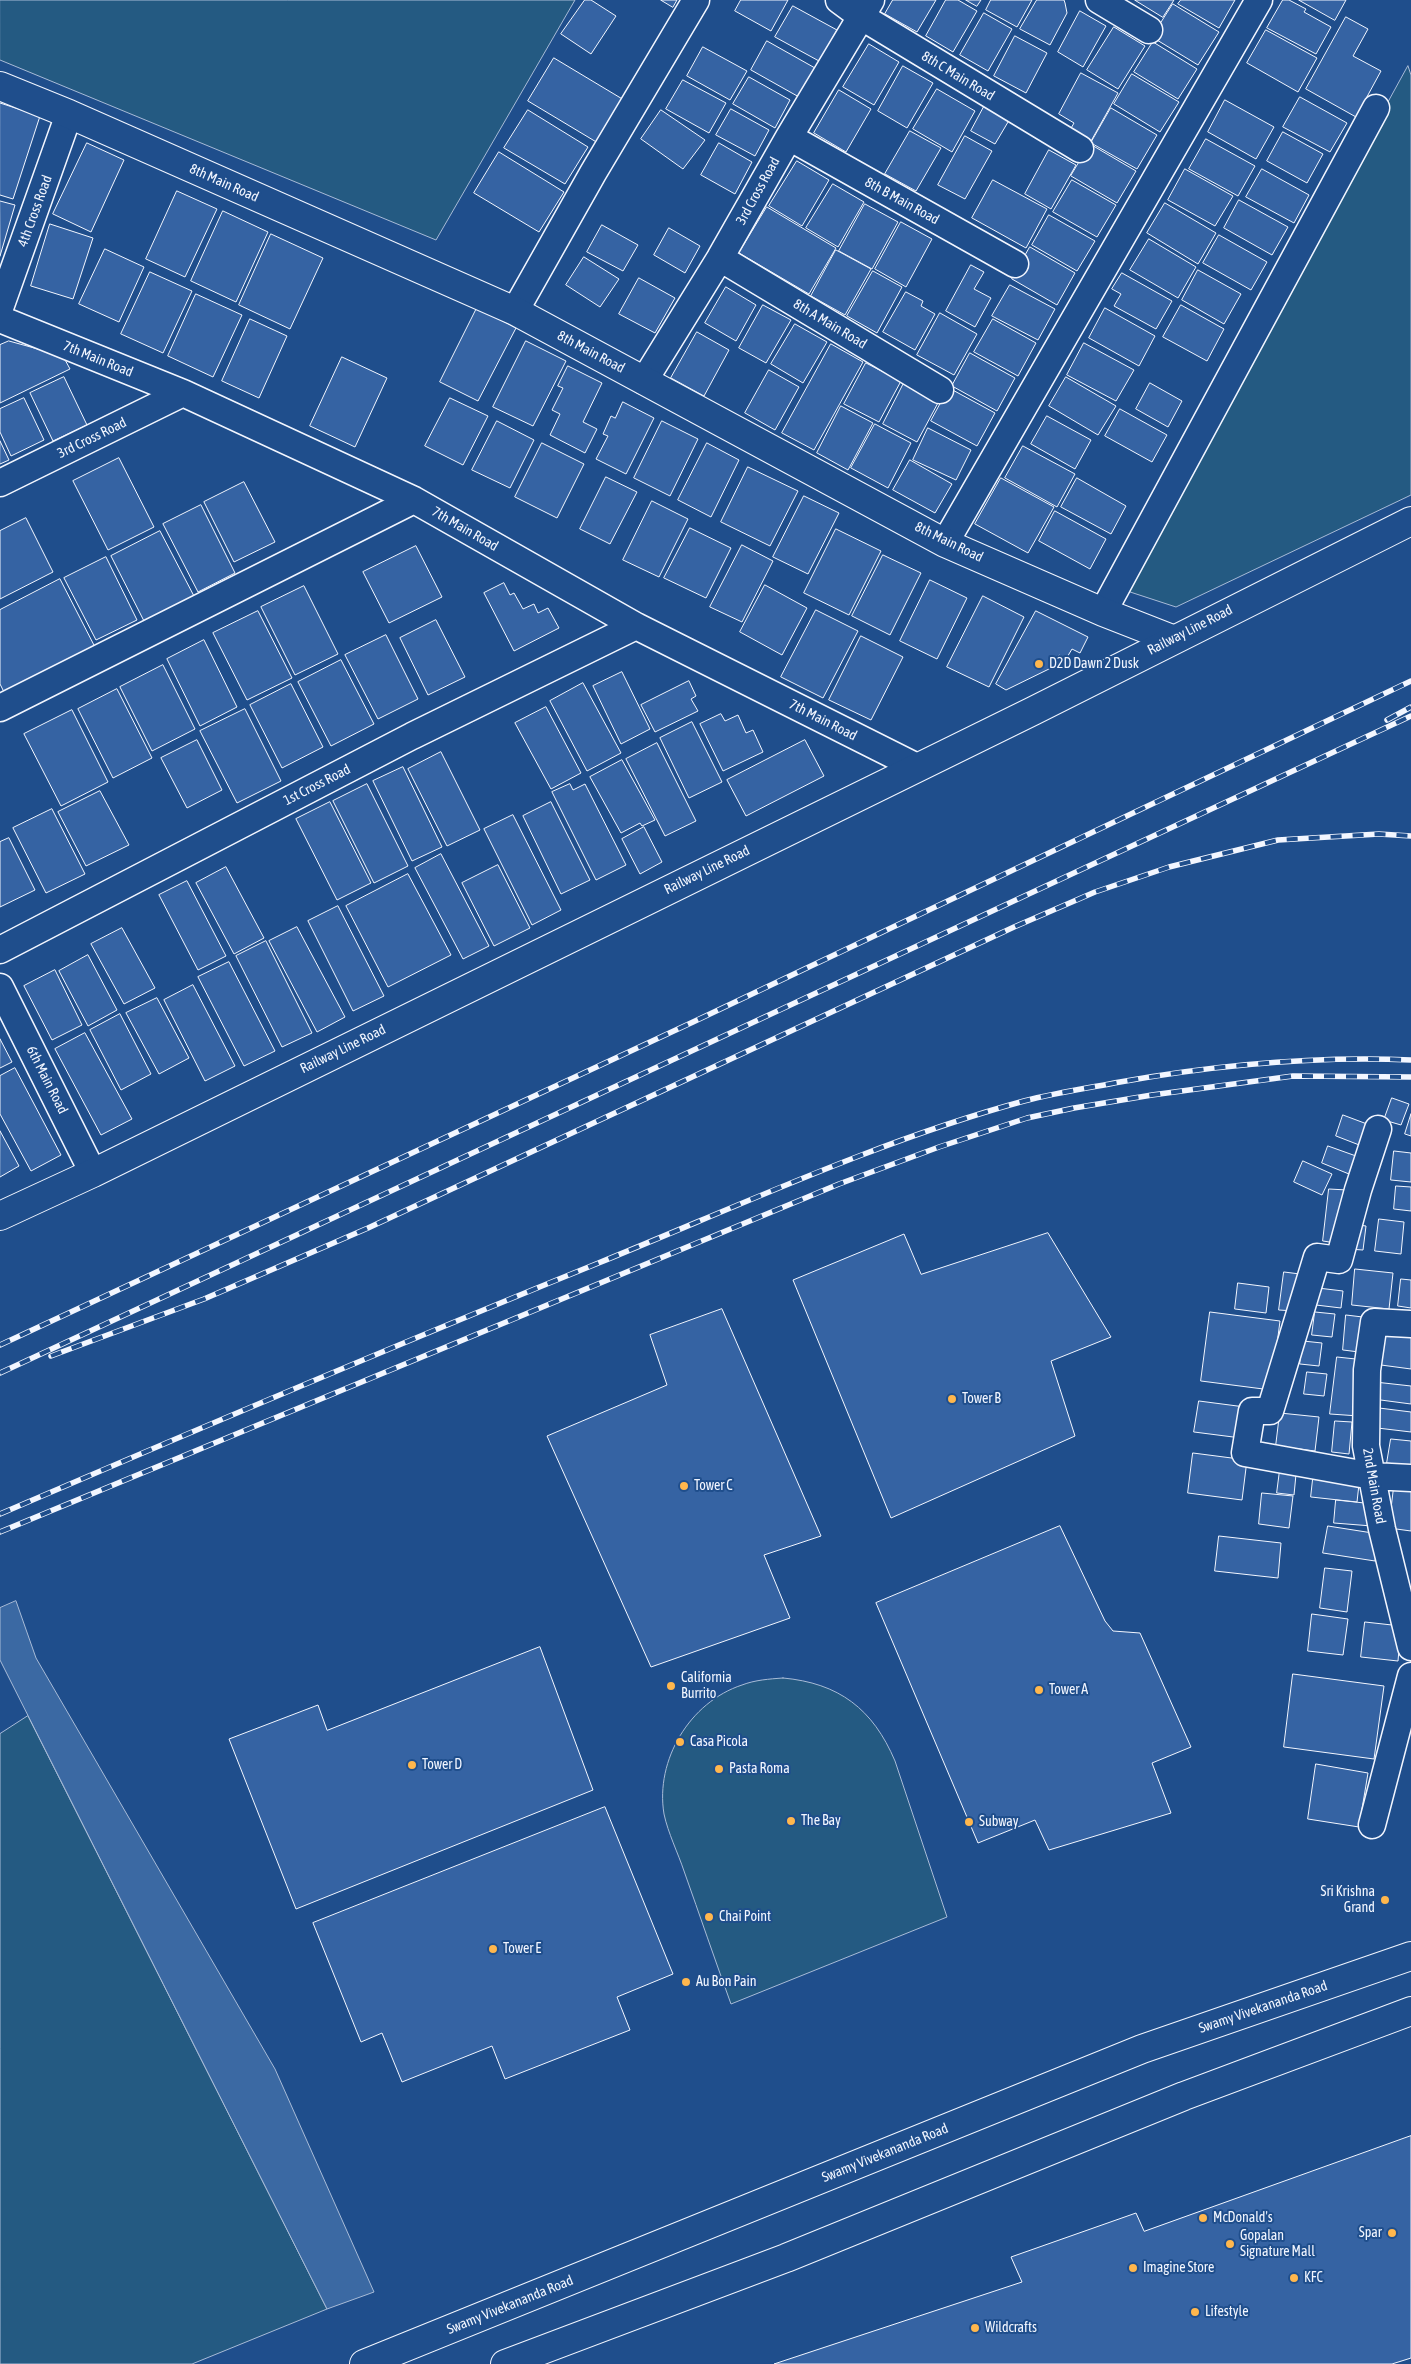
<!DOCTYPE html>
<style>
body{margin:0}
canvas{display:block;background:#1f4e8c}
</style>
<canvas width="1411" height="2364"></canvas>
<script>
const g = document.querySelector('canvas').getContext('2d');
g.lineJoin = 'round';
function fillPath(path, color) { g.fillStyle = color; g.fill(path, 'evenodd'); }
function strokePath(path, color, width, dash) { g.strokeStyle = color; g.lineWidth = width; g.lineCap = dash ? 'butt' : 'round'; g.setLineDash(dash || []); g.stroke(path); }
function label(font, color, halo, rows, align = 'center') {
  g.font = font + ' "Asap Condensed",sans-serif'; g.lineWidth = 4; g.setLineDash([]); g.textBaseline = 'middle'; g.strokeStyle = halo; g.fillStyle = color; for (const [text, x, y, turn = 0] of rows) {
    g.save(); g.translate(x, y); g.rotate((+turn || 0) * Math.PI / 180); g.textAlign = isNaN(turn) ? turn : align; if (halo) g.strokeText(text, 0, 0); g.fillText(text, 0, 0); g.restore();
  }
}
const green = new Path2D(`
 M0,0H575L436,240L0,60Z
 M1408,66L1411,75V495L1176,607L1121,589Z
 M783,1678C839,1683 873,1709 895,1761L947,1917L731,2004C715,1960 700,1916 684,1871C678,1853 668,1833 664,1814C655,1760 690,1702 742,1685C755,1680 769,1679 783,1678Z
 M28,1716L327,2309L192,2364H0V1734Z`);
fillPath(green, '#245a82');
strokePath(green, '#a8bbd7', 1);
const water = new Path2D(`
 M16,1601L36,1658L275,2069L374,2292L327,2309L0,1660V1608Z`);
fillPath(water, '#3b69a3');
strokePath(water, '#a8bbd7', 1);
const building = new Path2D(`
 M585,0H591L616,16L591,54L561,34Z
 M661,0H677L673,7Z
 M741,0H788L771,31L735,11Z
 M893,0H936L917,32L885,14Z
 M946,0H958L977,11L953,52L926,36Z
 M966,0H981L977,6Z
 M991,0H1032L1017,27L986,10Z
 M1037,0H1064L1065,3L1067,13L1050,45L1020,29Z
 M1135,0H1174L1163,17Z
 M1181,0H1235L1219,28L1178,4Z
 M1283,0H1289L1306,9L1304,12L1331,27L1316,54L1267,28Z
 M1299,0H1346L1335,20Z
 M1173,4L1219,32L1198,65L1152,37Z
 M793,6L837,30L819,61L775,37Z
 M1080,11L1106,26L1083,67L1058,52Z
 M984,13L1012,29L988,71L960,55Z
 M1346,17L1368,29L1353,56L1381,71L1356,117L1306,89Z
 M1114,27L1145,46L1118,89L1087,70Z
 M1266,30L1317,58L1298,92L1247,63Z
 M1015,36L1047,53L1026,93L994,76Z
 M767,41L815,68L799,97L751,70Z
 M1153,42L1197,69L1178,99L1134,72Z
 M869,44L899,62L874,105L843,87Z
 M703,47L747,71L730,100L687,76Z
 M554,58L624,100L598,143L528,101Z
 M903,66L933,83L907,128L878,111Z
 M1081,73L1118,93L1091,141L1070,130L1074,123L1059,114Z
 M1132,74L1179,102L1160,132L1114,104Z
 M749,77L790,100L775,128L733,104Z
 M683,80L726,103L709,133L666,109Z
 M937,89L975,111L952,152L913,129Z
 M839,90L871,109L846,152L814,133Z
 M1300,97L1347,123L1330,152L1283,127Z
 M1225,100L1274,127L1256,159L1208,132Z
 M0,103L40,116L13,199L0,195Z
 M986,103L1011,117L995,144L971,131Z
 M1111,108L1157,135L1137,169L1091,143Z
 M731,109L769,130L755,156L716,135Z
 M528,110L588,147L565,184L504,148Z
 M661,110L705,140L683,169L641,139Z
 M910,131L941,148L916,191L885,174Z
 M1283,132L1323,154L1307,183L1267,161Z
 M965,136L992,151L965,199L938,185Z
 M1206,139L1255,166L1238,196L1189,169Z
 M87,143L124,160L91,232L53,214Z
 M719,143L752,162L735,194L701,175Z
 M1090,144L1136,171L1117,203L1071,176Z
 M1049,150L1076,165L1051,209L1025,194Z
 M499,152L564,192L539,232L474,193Z
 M797,161L829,180L802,226L769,206Z
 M1185,169L1233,196L1215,226L1168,200Z
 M1262,169L1309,195L1294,223L1246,197Z
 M993,180L1047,209L1026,248L972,218Z
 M1072,180L1116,205L1097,237L1053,212Z
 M833,184L864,202L838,247L806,228Z
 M177,191L217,209L185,277L146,259Z
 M1239,200L1288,227L1272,255L1224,228Z
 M0,201L15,205L0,256Z
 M1165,203L1216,233L1198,264L1147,233Z
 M865,204L898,222L872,269L839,251Z
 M767,207L836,248L809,294L739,253Z
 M223,211L268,232L236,302L191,281Z
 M1049,215L1095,241L1077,271L1032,245Z
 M901,222L932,239L906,287L875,269Z
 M50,224L93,238L73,299L31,286Z
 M602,225L638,245L623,271L587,252Z
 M669,228L700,246L685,273L654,255Z
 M271,234L323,258L290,329L239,305Z
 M1219,235L1267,262L1251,290L1203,263Z
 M1149,239L1196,267L1178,298L1130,270Z
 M1030,247L1075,273L1057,305L1012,279Z
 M105,249L144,267L119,322L79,304Z
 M836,250L871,269L845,315L811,296Z
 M584,257L619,279L600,307L566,285Z
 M971,265L984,272L974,289L991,298L975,327L946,311Z
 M1198,270L1241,294L1224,324L1182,300Z
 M873,271L902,287L877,333L847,316Z
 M150,272L192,291L163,353L121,334Z
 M1122,273L1172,301L1156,329L1114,306L1121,294L1112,289Z
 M639,278L675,298L655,333L619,314Z
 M1010,285L1055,309L1038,340L992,316Z
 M726,287L756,305L736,341L705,323Z
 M906,292L923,301L921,306L935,314L915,350L883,332Z
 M196,294L242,315L213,377L168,356Z
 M763,305L791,320L766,363L739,348Z
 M1181,305L1224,329L1207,361L1163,337Z
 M477,308L516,328L478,401L440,382Z
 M1105,308L1155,336L1139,366L1089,338Z
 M940,313L977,334L954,375L917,355Z
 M250,319L287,336L259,398L222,381Z
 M993,319L1036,343L1018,376L974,352Z
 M795,324L827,342L803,383L771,364Z
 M697,332L729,350L704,396L671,378Z
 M9,341L63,356L70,369L0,403V345Z
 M526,341L566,361L533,426L493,407Z
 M1084,343L1134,370L1116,401L1067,375Z
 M831,344L863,362L814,450L782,433Z
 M970,353L1015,378L997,411L952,386Z
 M342,357L387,378L355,447L310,426Z
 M866,363L901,381L879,422L844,404Z
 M568,366L602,383L583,422L597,429L585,453L550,435L560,414L552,410L563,388L558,386Z
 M769,370L799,387L775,430L745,413Z
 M64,377L87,425L53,441L30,393Z
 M1066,377L1116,406L1098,435L1049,406Z
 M904,383L939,401L917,442L883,424Z
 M1150,383L1182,401L1168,427L1136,409Z
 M949,388L995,413L977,446L931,421Z
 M24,398L44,440L11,456L0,432V409Z
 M450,398L488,416L463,465L425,446Z
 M623,402L654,418L626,474L596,459L608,436L603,434L611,416L615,418Z
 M841,406L873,423L848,470L817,453Z
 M1120,409L1167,435L1152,462L1105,436Z
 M1047,416L1091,440L1075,469L1031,444Z
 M497,421L534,440L510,488L472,470Z
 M662,421L698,439L670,496L634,478Z
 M875,424L911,443L888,488L851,468Z
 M928,428L971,450L956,480L913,460Z
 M0,441L9,460L0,464Z
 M542,443L584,464L557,518L515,497Z
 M707,443L739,460L711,517L678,500Z
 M1023,446L1075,474L1057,507L1005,478Z
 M119,458L154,527L108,550L73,481Z
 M910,460L952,484L935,513L893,490Z
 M748,467L798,491L770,546L721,522Z
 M606,477L637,492L610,544L580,529Z
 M1001,478L1054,507L1028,553L975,524Z
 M1077,478L1126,506L1111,534L1061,507Z
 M244,482L275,542L234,562L204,502Z
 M804,496L839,513L808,574L773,557Z
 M652,501L688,519L659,577L623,560Z
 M201,505L235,573L198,592L163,524Z
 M1055,511L1106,539L1090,569L1039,541Z
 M26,518L53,572L0,599V531Z
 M690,528L731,548L706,598L664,578Z
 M836,529L881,551L849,615L804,593Z
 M160,531L195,598L145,623L111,556Z
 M742,545L773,561L742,622L710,607Z
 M416,546L442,597L389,623L363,572Z
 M883,555L921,573L890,635L852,616Z
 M106,557L137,620L96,640L64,578Z
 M60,579L97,651L6,696L0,684V610Z
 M930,580L967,598L937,659L900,641Z
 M504,583L510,595L514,593L523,609L534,604L538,613L548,608L559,628L514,651L484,593Z
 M765,585L807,608L782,655L740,632Z
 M304,586L338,654L295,675L261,607Z
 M983,596L1024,617L989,687L947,667Z
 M816,610L858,631L823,698L781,677Z
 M258,611L292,678L247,700L213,633Z
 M1036,611L1088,637L1080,653L1072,649L1066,659L1059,655L1053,667L1006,690L996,684Z
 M436,620L465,677L428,695L400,638Z
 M386,635L418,699L378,719L345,655Z
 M861,636L903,657L871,720L829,700Z
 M204,640L237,707L200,726L167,659Z
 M341,660L374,724L331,746L298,682Z
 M163,665L195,729L152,751L120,687Z
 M622,672L650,729L621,744L593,686Z
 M689,681L696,696L691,699L698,711L655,732L641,705Z
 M583,683L621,753L587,771L550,701Z
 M291,684L323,747L282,768L250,705Z
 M117,689L152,758L113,778L78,709Z
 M546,707L581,773L551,789L515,723Z
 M245,709L281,781L237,803L200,731Z
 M72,710L108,782L61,806L24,734Z
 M721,714L725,721L738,715L746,733L753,730L763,752L723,771L700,724Z
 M692,722L722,782L689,798L660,738Z
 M197,740L222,790L187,808L161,758Z
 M805,740L824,776L746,816L727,780Z
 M657,743L696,821L665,836L626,759Z
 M441,752L480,830L447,846L408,769Z
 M622,760L655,820L642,826L640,823L621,833L590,777Z
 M403,767L442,847L412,861L373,781Z
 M367,784L408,866L374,883L333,801Z
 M570,784L573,790L585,784L626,865L596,880L552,792Z
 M100,791L129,845L86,866L58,812Z
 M330,802L371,883L337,900L296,819Z
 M551,802L590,880L561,894L523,816Z
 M52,809L85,874L46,893L13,828Z
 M513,815L561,910L532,925L484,829Z
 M644,827L662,862L640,874L622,839Z
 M9,838L35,890L0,907V842Z
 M441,854L489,946L463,959L415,868Z
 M498,865L530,928L494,946L462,883Z
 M226,867L264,938L234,954L196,883Z
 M408,874L451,955L388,987L346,906Z
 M187,881L226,956L198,970L159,895Z
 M338,906L384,996L353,1011L308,921Z
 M297,927L345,1017L317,1032L269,941Z
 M122,928L155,988L124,1004L91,944Z
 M266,941L312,1033L282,1047L236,956Z
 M88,955L117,1010L88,1026L59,971Z
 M229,962L275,1051L244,1066L198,977Z
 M55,970L82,1025L52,1040L24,986Z
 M193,985L235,1066L205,1081L164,1000Z
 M157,998L189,1058L159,1074L126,1013Z
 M120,1014L151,1074L121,1090L90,1030Z
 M85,1033L132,1119L101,1135L55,1049Z
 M0,1039L12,1062L0,1068Z
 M15,1068L61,1155L31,1171L0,1114V1076Z
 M1392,1098L1409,1104L1401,1125L1384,1120Z
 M1411,1114V1136L1405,1134Z
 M1343,1115L1375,1127L1367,1148L1336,1136Z
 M0,1131L19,1166L0,1177Z
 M1328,1146L1356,1156L1349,1174L1322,1163Z
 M1394,1151L1411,1153V1182L1391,1180Z
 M1303,1161L1332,1174L1322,1195L1294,1182Z
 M1396,1186L1411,1187V1211L1394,1209Z
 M1329,1189L1347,1190L1342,1244L1323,1241Z
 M1379,1219L1404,1222L1401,1254L1375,1251Z
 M1351,1224L1366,1226L1363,1250L1348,1249Z
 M1048,1233L1111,1337L1051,1361L1075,1436L891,1518L793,1280L904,1234L921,1274Z
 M1355,1269L1393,1273L1389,1309L1352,1305Z
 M1284,1272L1300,1274L1295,1311L1279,1310Z
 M1401,1279L1411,1280V1308L1398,1306Z
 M1238,1283L1269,1287L1266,1313L1235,1309Z
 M1318,1288L1343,1291L1341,1308L1316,1305Z
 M722,1309L821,1536L764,1555L790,1618L651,1667L547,1436L667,1385L650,1335Z
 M1210,1312L1280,1321L1271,1390L1201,1381Z
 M1315,1312L1335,1314L1332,1337L1312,1335Z
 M1346,1315L1371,1318L1367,1353L1343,1350Z
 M1385,1330L1411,1334V1369L1381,1365Z
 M1303,1341L1322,1343L1319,1366L1300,1364Z
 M1337,1357L1365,1360L1359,1416L1330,1414Z
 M1307,1372L1327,1374L1324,1396L1304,1394Z
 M1375,1382L1411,1386V1404L1373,1399Z
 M1199,1401L1245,1407L1241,1438L1194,1432Z
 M1371,1407L1411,1412V1432L1369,1427Z
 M1280,1413L1319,1417L1315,1451L1276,1446Z
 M1335,1421L1352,1422L1349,1454L1332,1452Z
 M1391,1439L1411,1441V1466L1387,1463Z
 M1193,1453L1247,1460L1242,1500L1188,1493Z
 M1281,1462L1297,1464L1294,1495L1277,1493Z
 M1314,1470L1360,1475L1357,1502L1311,1497Z
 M1395,1479L1411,1481V1531L1389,1528Z
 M1262,1493L1293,1496L1289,1528L1259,1524Z
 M1336,1500L1374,1504L1372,1526L1334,1523Z
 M1060,1526L1105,1621L1113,1631L1140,1633L1191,1747L1152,1763L1171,1813L1049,1850L1035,1820L978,1843L876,1603Z
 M1328,1526L1379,1534L1375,1561L1323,1553Z
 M1219,1536L1281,1543L1278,1578L1215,1571Z
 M1325,1568L1352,1571L1347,1612L1320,1608Z
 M1312,1614L1348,1619L1343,1655L1308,1651Z
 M1365,1622L1401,1626L1398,1661L1361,1657Z
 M540,1647L593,1790L296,1909L229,1739L318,1705L327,1730Z
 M1293,1674L1384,1686L1374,1759L1284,1747Z
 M1316,1764L1368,1773L1359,1827L1308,1819Z
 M605,1807L673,1974L617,1997L630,2030L505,2079L492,2046L402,2082L382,2033L361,2042L313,1923Z
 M1411,2136V2358L1392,2364H774L1022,2282L1011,2257L1136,2213L1144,2231Z`);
fillPath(building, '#3563a3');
strokePath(building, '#f2f6ff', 1);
const minor = new Path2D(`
 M839,0L862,17L1080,149
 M1099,0L1149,30
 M789,137L1015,264
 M720,258L940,390
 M0,308L69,114
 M515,311L593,173L696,0
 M0,319L183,393L414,500L636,626L917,767
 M644,381L720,258L789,137L871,0
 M0,483L183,393
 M945,543L1259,0
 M1103,612L1376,108
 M0,708L414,500
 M0,950L412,736L636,626
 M0,987L93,1173
 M1378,1129L1358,1190L1339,1260L1317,1257L1270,1411H1252L1245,1453L1372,1476L1411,1478
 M1411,1324L1374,1322L1367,1370L1366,1446L1382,1529L1411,1647
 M1372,1825L1411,1676`);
const tertiary = new Path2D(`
 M0,86L69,114L515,311L945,543L1103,612L1172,639`);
const secondary = new Path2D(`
 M0,1216L93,1173L1033,711L1411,521`);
const primary = new Path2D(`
 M364,2364L1142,2049L1411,1956
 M505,2364L786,2258L1184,2096L1411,2011`);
strokePath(minor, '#f2f6ff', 29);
strokePath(tertiary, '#f2f6ff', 30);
strokePath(secondary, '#f2f6ff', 30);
strokePath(primary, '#f2f6ff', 30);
strokePath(minor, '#1f4e8c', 26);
strokePath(tertiary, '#1f4e8c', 28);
strokePath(secondary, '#1f4e8c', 28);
strokePath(primary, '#1f4e8c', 28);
const rail = new Path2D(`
 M1387,720L1411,707
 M0,1345L693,1022L1411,681
 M51,1356L204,1299L368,1228L1014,927L1095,892L1169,867L1278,840L1379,834L1411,836
 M0,1373L1411,716
 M0,1514C198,1429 396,1345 596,1264C734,1208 880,1140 1024,1101C1055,1093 1088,1088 1120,1082C1216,1065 1313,1056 1411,1060
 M0,1532L839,1184L939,1147L1027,1118L1074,1108L1152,1095L1293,1076L1411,1077`);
strokePath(rail, '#f2f6ff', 5.5);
strokePath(rail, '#1f4e8c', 4, [11]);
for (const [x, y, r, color] of [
 [1039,664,5,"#ffb74d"],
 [952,1399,5,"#ffb74d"],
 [684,1486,5,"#ffb74d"],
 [671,1686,5,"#ffb74d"],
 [1039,1690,5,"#ffb74d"],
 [680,1742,5,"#ffb74d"],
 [412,1765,5,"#ffb74d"],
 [719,1769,5,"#ffb74d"],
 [791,1821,5,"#ffb74d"],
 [969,1822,5,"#ffb74d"],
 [1385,1900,5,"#ffb74d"],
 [709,1917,5,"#ffb74d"],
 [493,1949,5,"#ffb74d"],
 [686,1982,5,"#ffb74d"],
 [1203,2218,5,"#ffb74d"],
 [1392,2233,5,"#ffb74d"],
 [1230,2244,5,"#ffb74d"],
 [1133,2268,5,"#ffb74d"],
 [1294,2278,5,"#ffb74d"],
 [1195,2312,5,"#ffb74d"],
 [975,2328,5,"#ffb74d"]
]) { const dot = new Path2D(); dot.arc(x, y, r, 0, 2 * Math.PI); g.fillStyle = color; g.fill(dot); strokePath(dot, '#1f4e8c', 2); }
label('14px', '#f2f6ff', '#1f4e8c', [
 ["8th C Main Road",958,76,31],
 ["8th Main Road",224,183,24],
 ["3rd Cross Road",758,191,-61],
 ["8th B Main Road",902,201,29],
 ["4th Cross Road",35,211,-70],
 ["8th A Main Road",830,324,31],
 ["8th Main Road",591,352,28],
 ["7th Main Road",98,359,22],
 ["3rd Cross Road",92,438,-26],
 ["7th Main Road",465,529,30],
 ["8th Main Road",949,542,26],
 ["Railway Line Road",1190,630,-27],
 ["7th Main Road",823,720,27],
 ["1st Cross Road",317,785,-27],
 ["Railway Line Road",707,870,-26],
 ["Railway Line Road",343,1049,-26],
 ["6th Main Road",47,1080,63],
 ["2nd Main Road",1374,1486,80],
 ["Swamy Vivekananda Road",1263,2007,-19],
 ["Swamy Vivekananda Road",885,2153,-22],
 ["Swamy Vivekananda Road",510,2305,-22]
]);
label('14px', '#f2f6ff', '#1f4e8c', [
 ["D2D Dawn 2 Dusk",1049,664],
 ["Tower B",962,1399],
 ["Tower C",694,1486],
 ["California",681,1678],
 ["Burrito",681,1694],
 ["Tower A",1049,1690],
 ["Casa Picola",690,1742],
 ["Tower D",422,1765],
 ["Pasta Roma",729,1769],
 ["The Bay",801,1821],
 ["Subway",979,1822],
 ["Sri Krishna",1375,1892,"right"],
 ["Grand",1375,1908,"right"],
 ["Chai Point",719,1917],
 ["Tower E",503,1949],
 ["Au Bon Pain",696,1982],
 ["McDonald's",1213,2218],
 ["Spar",1382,2233,"right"],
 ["Gopalan",1240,2236],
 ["Signature Mall",1240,2252],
 ["Imagine Store",1143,2268],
 ["KFC",1304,2278],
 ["Lifestyle",1205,2312],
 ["Wildcrafts",985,2328]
], 'left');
</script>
